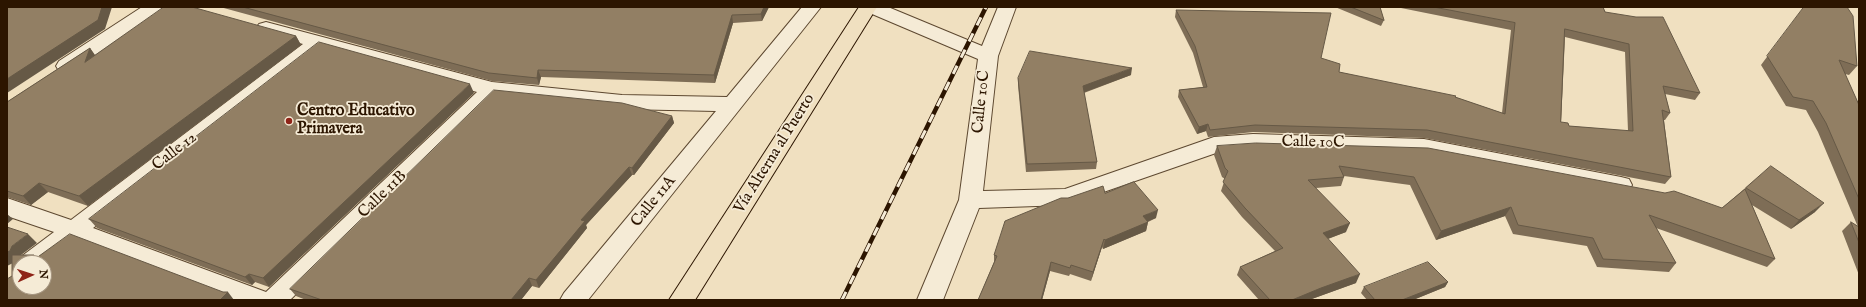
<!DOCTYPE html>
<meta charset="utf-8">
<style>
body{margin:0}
#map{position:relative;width:1866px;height:307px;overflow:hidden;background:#f0e0c0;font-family:"IM FELL English",serif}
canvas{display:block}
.frame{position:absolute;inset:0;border:8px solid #2c1500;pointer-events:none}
.north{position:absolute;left:12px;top:255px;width:40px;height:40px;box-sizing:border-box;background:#f5ebd6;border:1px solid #a59580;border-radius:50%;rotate:87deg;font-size:11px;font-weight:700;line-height:16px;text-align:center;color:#2c1500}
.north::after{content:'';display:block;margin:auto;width:14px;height:18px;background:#8f2418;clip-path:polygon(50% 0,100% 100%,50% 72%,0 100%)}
</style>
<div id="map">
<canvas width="1866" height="307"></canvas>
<div class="frame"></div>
<div class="north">N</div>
</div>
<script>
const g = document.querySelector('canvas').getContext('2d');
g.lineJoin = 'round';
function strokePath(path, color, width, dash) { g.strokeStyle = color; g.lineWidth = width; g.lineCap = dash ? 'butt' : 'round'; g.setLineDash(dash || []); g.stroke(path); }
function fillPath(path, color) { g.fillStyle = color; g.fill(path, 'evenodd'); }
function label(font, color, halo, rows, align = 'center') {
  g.font = font + ' "IM FELL English",serif'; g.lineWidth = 3.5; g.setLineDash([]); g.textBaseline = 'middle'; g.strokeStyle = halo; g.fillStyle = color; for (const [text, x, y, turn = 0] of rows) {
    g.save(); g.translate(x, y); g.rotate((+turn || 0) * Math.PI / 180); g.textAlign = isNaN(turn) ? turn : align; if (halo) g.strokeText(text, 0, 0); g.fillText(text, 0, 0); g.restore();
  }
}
const minor = new Path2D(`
 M142,7H164L162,11L73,71L66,72L59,71L56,66L59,61Z
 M802,7H821L588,300H560L564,293L716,111L622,109L497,96L290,300H231L77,241L44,266V263H20V265L19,263L22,256L54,232L7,216V198L71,220L303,44L259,32L256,28L259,24L266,22L492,82L622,95L727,97ZM322,49L477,92L266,292L93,228Z
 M863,7H888L982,46L998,7H1016L998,56L983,191L1065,189L1214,137L1253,134L1424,139L1621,177L1629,179L1632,185L1629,191L1621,193L1424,155L1253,150L1216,153L1066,205L979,208L943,300H917L959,200L978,59L865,11Z`);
const primary = new Path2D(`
 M859,7H877L695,300H669Z`);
strokePath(minor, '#5d4830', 2);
strokePath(primary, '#2c1500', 2);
fillPath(minor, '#f5ebd6');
fillPath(primary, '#f0e0c0');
const rail = new Path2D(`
 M842,300L986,7`);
strokePath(rail, '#2c1500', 4.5);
strokePath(rail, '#f5ebd6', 3, [9]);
fillPath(new Path2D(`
 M220,7H769L762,21L733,23L715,83L541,77L539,85L492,81Z
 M1335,7H1380L1384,20L1381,26Z
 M1396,7H1603L1605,12L1700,93L1695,100L1665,94L1670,113L1665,120H1664L1671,177L1665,184L1424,138L1253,132L1208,137L1206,131L1197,134L1178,97L1179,90L1203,87L1193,53L1175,17L1176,10L1321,58L1339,72L1455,97L1502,113L1511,30ZM1565,37L1625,52L1628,131L1569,126L1561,122Z
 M1804,7L1857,66L1849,75L1845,74L1859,105V275L1842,231L1851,222L1858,227L1818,132L1806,110L1786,106L1761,65Z
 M296,36L301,45L88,206L48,192L31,205L7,197V102L90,48L95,55Z
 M1131,75L1084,93L1097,162L1096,169L1026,172L1018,85V78Z
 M474,93L269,287L255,282L252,285L97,228L89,219Z
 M672,116L674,123L634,175H632L586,225L587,228L539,288L532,286L521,300H306L296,296L290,289Z
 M1217,146L1722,208L1771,166L1815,212L1791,229L1752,205L1775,259L1767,267L1656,228L1676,263L1669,272L1597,267L1587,246L1513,234L1505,216L1436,240L1410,185L1344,176V177L1341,186L1316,188L1346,232L1328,239L1356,283L1309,300H1259L1237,275L1240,267L1275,251L1242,217L1221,191L1225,179L1222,177L1214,155Z
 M1105,193L1156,218L1148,222L1146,231L1103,249L1102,247L1091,281L1070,274L1069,276L1050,271L1042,300H978L994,262V255L1068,198Z
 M1448,282L1445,287L1413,300H1367L1361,293L1364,287Z`), '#7e6d56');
fillPath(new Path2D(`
 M102,7H112L105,29L7,93V79Z
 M764,7H769L762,21L761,14Z
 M732,15L733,23L715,83L714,75Z
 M296,36L301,45L88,206L79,196Z
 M90,48L96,57L85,62Z
 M1132,68L1131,75L1082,93L1083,86Z
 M538,70L541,77L539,85L537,78Z
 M470,84L474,93L269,287L263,278Z
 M672,116L674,123L634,175L632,168Z
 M1208,124L1206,131L1197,134L1199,127Z
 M629,167L632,175L586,225L587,228L539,288L536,280L581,220Z
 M39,183L48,192L31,205L23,196Z
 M1824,203L1815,212L1791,229L1799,220Z
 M1511,207L1505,216L1436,240L1441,231Z
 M1158,210L1156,218L1141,224L1143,216Z
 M7,214L13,219L7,224Z
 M1148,222L1146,231L1103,249L1105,240Z
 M1350,223L1346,232L1319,242L1323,233Z
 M28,234L37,243L21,255L19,260L7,266V252L12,246Z
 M1104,239L1102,247L1091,281L1093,272Z
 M1051,262L1050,271L1042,300H1041Z
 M249,274L255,282L252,285L245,277Z
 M1360,274L1356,283L1309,300H1292L1321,288Z
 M529,278L532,286L521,300H511Z
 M1448,282L1445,287L1413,300H1402Z
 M228,292L234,300H220Z`), '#665946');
const building = new Path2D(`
 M7,7H102L98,20L7,79Z
 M164,7H192L296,36L79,196L39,183L23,196L7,191V102L90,48L85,62Z
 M243,7H764L761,14L732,15L714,75L538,70L537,78L489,73Z
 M1351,7H1380L1384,20Z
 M1434,7H1603L1605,12L1636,17H1663L1700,93L1663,86L1670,113L1662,110L1671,177L1427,130L1255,125L1210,130L1208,124L1199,127L1179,90L1207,87L1195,46L1176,10L1331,13L1321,58L1340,64L1339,72L1456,96L1455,97L1505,114L1515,23ZM1565,29L1629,44L1633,131L1569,126L1568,123L1561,122Z
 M1804,7H1847L1853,16L1857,66L1839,60L1859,105V199L1826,123L1813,101L1793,97L1767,56Z
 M319,42L470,84L263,278L249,274L245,277L89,219Z
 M1030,51L1132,68L1083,86L1097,162L1027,164L1018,78Z
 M494,90L622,103L672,116L632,168L629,167L581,220L585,221L536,280L529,278L511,300H322L290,289Z
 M1256,143L1428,148L1665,193L1674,191L1722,208L1745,189L1775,259L1649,215L1676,263L1603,259L1593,238L1518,225L1511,207L1441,231L1414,177L1339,166L1344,177L1308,180L1350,223L1323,233L1360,274L1321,288L1292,300H1270L1240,267L1283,248L1245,208L1223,182L1228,171L1225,168L1217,146Z
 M1771,166L1824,203L1799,220L1746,188Z
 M1134,182L1158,210L1143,216L1148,222L1105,240L1104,239L1093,272L1071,265L1070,268L1051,262L1041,300H978L997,256L994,255L1005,221L1061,198H1068L1103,186L1105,193Z
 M1851,222L1859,227V242Z
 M7,227L28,234L12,246L10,251L7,252Z
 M70,234L223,292H228L220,300H7V279L12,276V255H34V258H36ZM20,263H44V287H20Z
 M1428,262L1448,282L1402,300H1375L1364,287Z`);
fillPath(building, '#927f64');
strokePath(building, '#665946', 1);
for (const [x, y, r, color] of [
 [289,121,4,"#8f2418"]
]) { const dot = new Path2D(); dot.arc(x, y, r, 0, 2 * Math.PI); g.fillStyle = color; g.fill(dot); strokePath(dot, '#f5ebd6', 1.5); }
label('16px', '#2c1500', '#f5ebd6', [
 ["Calle 10C",982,102,-84],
 ["Calle 10C",1313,143,1],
 ["Calle 12",175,152,-38],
 ["Vía Alterna al Puerto",775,154,-58],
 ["Calle 11B",383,195,-44],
 ["Calle 11A",654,202,-51]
]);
label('bold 16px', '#2c1500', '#f5ebd6', [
 ["Centro Educativo",297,112],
 ["Primavera",297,130]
], 'left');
</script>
